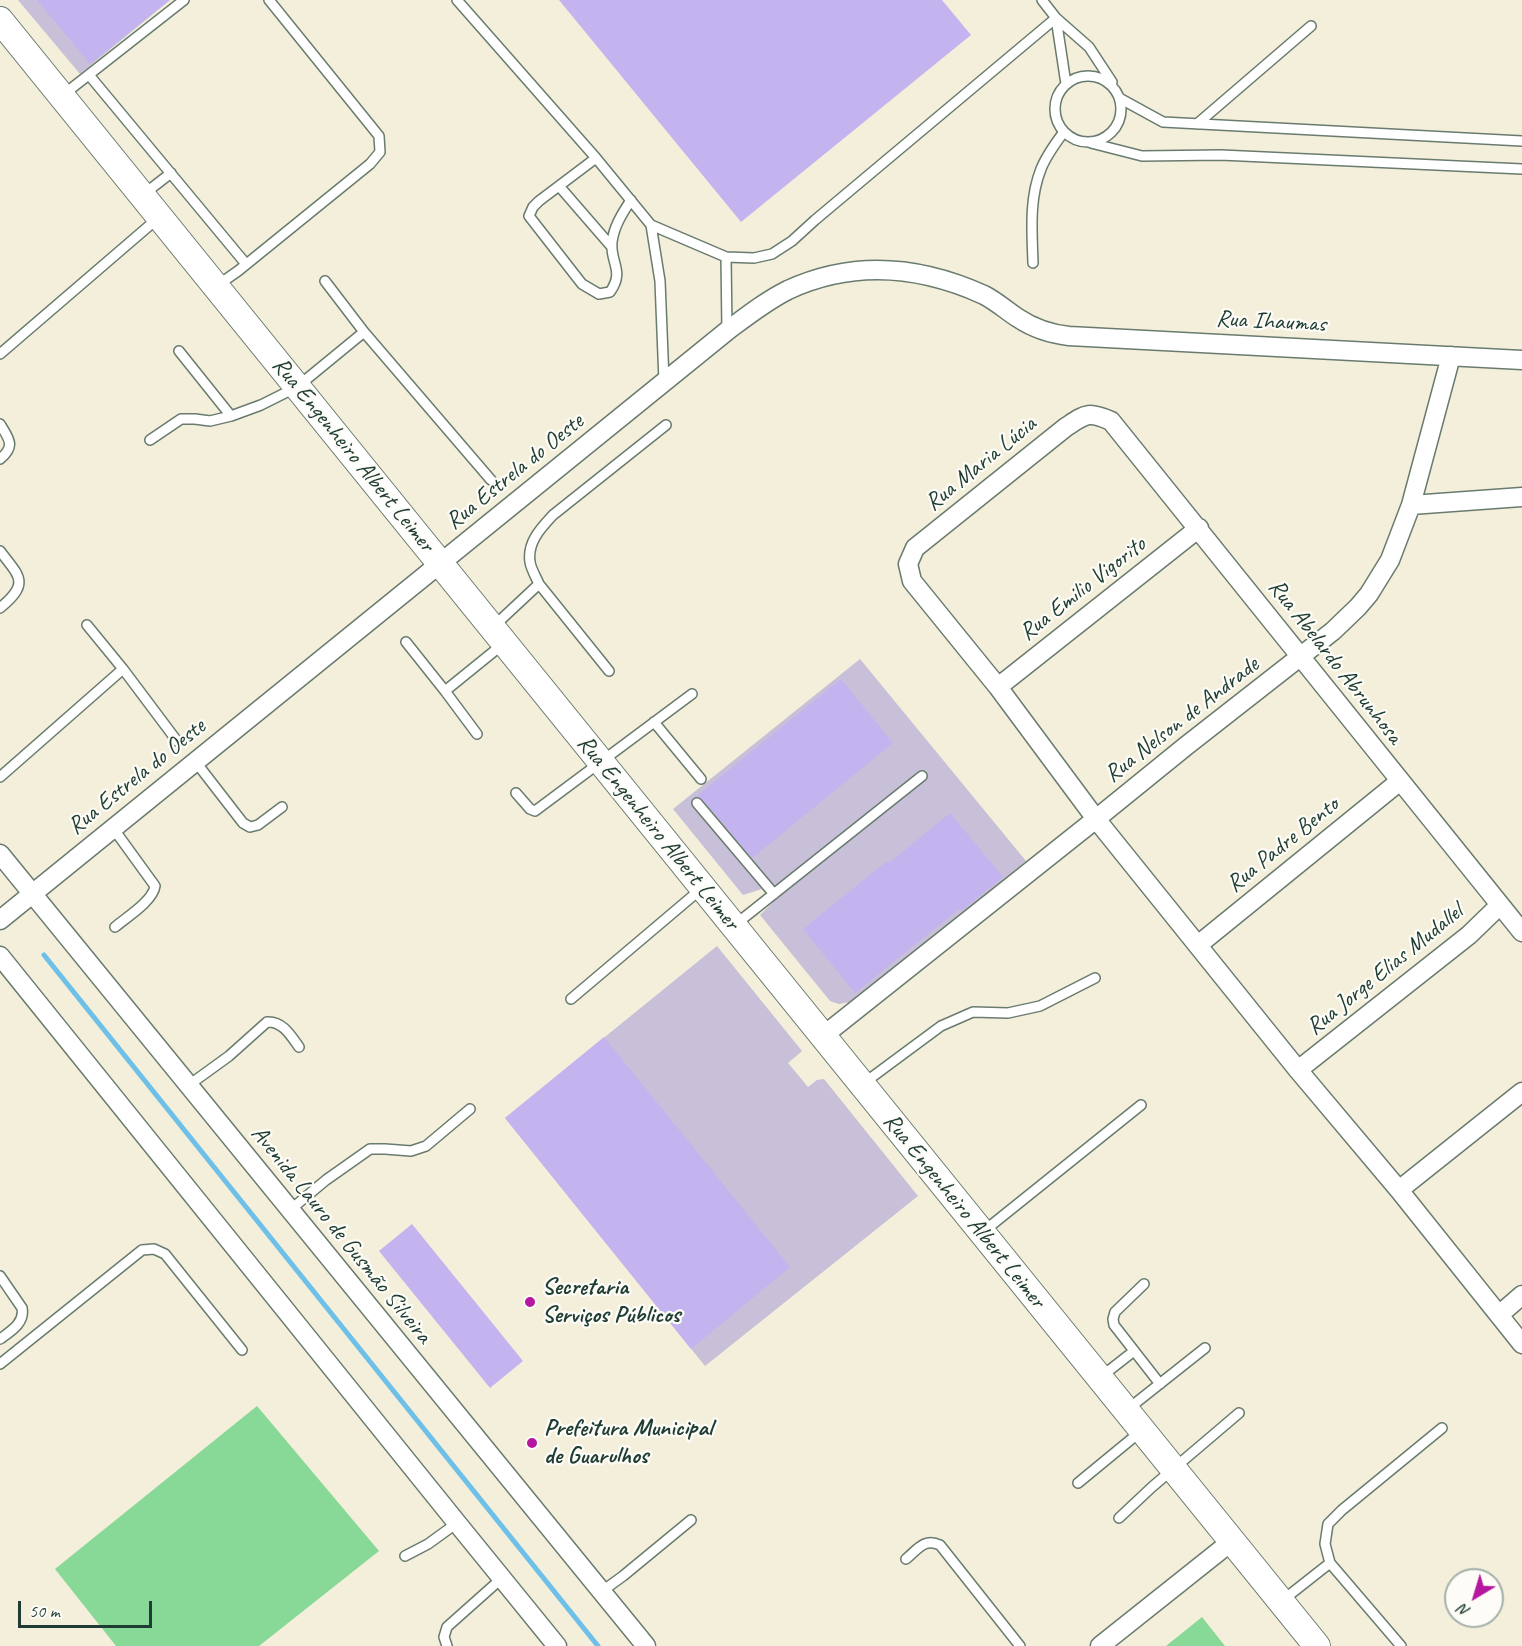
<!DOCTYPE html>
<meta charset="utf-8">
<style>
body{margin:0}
#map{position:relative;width:1522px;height:1646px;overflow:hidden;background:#f3efda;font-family:Caveat,sans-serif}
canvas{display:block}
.north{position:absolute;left:1444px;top:1568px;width:60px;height:60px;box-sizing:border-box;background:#fdfcf7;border:2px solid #a4b0a9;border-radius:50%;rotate:218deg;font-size:16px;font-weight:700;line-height:24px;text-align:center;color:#1f3d34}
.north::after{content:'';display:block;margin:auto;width:21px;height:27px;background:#b5179e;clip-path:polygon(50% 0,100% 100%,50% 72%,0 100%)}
.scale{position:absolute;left:18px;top:1601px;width:134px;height:27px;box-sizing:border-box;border:3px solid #1f3d34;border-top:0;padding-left:8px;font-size:18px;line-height:21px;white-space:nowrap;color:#1f3d34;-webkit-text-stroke:4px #fdfcf7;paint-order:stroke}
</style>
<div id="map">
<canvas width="1522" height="1646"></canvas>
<div class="north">N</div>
<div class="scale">50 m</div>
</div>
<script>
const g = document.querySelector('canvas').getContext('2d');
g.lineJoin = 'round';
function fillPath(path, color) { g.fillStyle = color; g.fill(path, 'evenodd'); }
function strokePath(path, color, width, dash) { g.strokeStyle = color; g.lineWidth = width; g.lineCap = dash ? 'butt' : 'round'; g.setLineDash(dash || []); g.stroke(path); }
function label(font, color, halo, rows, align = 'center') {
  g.font = font + ' Caveat,sans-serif'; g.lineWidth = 4.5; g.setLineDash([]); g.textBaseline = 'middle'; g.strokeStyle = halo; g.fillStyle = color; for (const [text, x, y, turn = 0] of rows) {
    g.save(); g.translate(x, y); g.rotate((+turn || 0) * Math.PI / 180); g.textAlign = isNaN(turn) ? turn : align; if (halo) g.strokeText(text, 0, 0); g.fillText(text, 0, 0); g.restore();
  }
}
fillPath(new Path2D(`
 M18,0H170L80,74Z
 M860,659L1026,861L858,999L851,1002L839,1004L830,1001L760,915L772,903L762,889L743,895L673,809Z
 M717,946L802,1051L788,1063L808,1087L817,1080L824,1079L918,1196L705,1366L505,1118Z`), '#c8bfd8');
fillPath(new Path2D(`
 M257,1406L379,1551L259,1646H116L55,1569Z
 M1202,1617L1225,1646H1166Z`), '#88d898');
strokePath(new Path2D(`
 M44,955L598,1646`), '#6ec0e9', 5);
fillPath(new Path2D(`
 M37,0H170L90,64Z
 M559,0H942L971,35L741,222Z
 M841,679L893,743L752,858L702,799L697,796Z
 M950,813L1003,877L961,911L959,909L855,993L803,929L887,861L889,863Z
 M604,1037L790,1267L691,1349L505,1118Z
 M412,1224L523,1361L490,1388L379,1251Z`), '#c3b4f0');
const lane = new Path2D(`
 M457,0L596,158L651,225L660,281L664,381
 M1042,0L1056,18L1089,47L1112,82
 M1056,18L1066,84
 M89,75L246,264
 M1055 109a33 33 0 1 1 66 0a33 33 0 1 1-66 0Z
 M63,95L184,0
 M1121,99L1163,122L1522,141
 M1197,124L1311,26
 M1091,143L1142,156L1221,155L1522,169
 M596,158L539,201L533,207L529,216L582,284L599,294L610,292C625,271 610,263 612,242C614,226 622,214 631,200
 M559,186L611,246
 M144,194L171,173
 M651,225L726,257L754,258L772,254L792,241L815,220L1056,18
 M726,257L727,330
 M1033,263C1032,231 1029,199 1041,169C1046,156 1055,144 1063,133
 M325,281L364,332
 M218,285L238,271L370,164L380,152L379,136L269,0
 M179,351L231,416
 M0,354L157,219
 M0,424C9,439 16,446 0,459
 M150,440L181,419H195L210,421L231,416L261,405L297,387L364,332L491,480
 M0,551C20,577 30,583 0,608
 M539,584L609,671
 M87,625L123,669
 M494,626L539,584C536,577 531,569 530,562C527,542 541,528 553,515L666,425
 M406,642L445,691
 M654,722L701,779
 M477,734L445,691L503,644
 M195,761L243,823L250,827L258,825L282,807
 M0,777L123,669L177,741
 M516,793L530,809L535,811L692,694
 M697,803L774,894
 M113,828L155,886C153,901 127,917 115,927
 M736,924L922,776
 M571,999L701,889
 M864,1083L941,1026L973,1012L1008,1013L1040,1006L1095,978
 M189,1085L229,1056L267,1022C283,1021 291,1036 299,1047
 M290,1210L326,1180L370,1149H385L411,1151L426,1146L470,1109
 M984,1231L1141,1105
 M0,1276L22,1308C25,1323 11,1331 0,1339
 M1144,1284L1115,1312L1113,1319L1114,1325L1160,1384
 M0,1364L142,1250L154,1249L165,1254L242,1350
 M1102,1376L1134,1351
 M1128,1409L1205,1348
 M1078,1483L1140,1432
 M1119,1518L1152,1487L1239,1413
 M405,1556L428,1544L457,1523
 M906,1559C918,1549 924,1538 940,1545L1020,1646
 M1330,1563L1401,1646
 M601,1592L623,1576L691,1520
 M1283,1600L1330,1563L1325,1544L1328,1524L1342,1510L1442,1428
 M447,1646L444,1637L447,1627L502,1578`);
const street = new Path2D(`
 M1411,505L1522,497
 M998,687L1199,528
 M0,854L646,1646
 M0,920L727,331C747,316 766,301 788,290C853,260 920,266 984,295C996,301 1007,311 1018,318C1033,328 1051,334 1069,336L1522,360
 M1522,932L1111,421C1088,411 1086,414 1066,427L915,548L908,564L912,581L998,687L1096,819L1298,1070L1399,1190L1522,1344
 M1198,945L1400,781
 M0,956L457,1523L557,1646
 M823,1036L1096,819L1186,746L1333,631L1358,607L1369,594L1390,560L1411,505L1451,356
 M1298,1070L1469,935L1500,905
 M1399,1190L1522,1092
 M1499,1315L1522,1295
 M1100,1646L1232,1541`);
const secondary = new Path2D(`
 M0,20L1317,1646`);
strokePath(lane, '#697b6e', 12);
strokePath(street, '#697b6e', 21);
strokePath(secondary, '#697b6e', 28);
strokePath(lane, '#fff', 9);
strokePath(street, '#fff', 18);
strokePath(secondary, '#fff', 26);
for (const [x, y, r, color] of [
 [530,1302,6,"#b5179e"],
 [532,1443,6,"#b5179e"]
]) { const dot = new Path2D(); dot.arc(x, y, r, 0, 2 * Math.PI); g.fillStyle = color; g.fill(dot); strokePath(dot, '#fdfcf7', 2); }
label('24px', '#1f3d34', '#fdfcf7', [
 ["Rua Ihaumas",1271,322,3],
 ["Rua Engenheiro Albert Leimer",353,455,51],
 ["Rua Maria Lúcia",981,464,-39],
 ["Rua Estrela do Oeste",515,472,-39],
 ["Rua Emilio Vigorito",1083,589,-38],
 ["Rua Abelardo Abrunhosa",1335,662,52],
 ["Rua Nelson de Andrade",1182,720,-38],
 ["Rua Estrela do Oeste",137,777,-39],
 ["Rua Engenheiro Albert Leimer",658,833,51],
 ["Rua Padre Bento",1283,845,-39],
 ["Rua Jorge Elias Mudallel",1385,970,-39],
 ["Rua Engenheiro Albert Leimer",964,1211,51],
 ["Avenida Lauro de Gusmão Silveira",341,1235,51]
]);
label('bold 24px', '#1f3d34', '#fdfcf7', [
 ["Secretaria",542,1288],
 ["Serviços Públicos",542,1316],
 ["Prefeitura Municipal",544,1429],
 ["de Guarulhos",544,1457]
], 'left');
</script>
